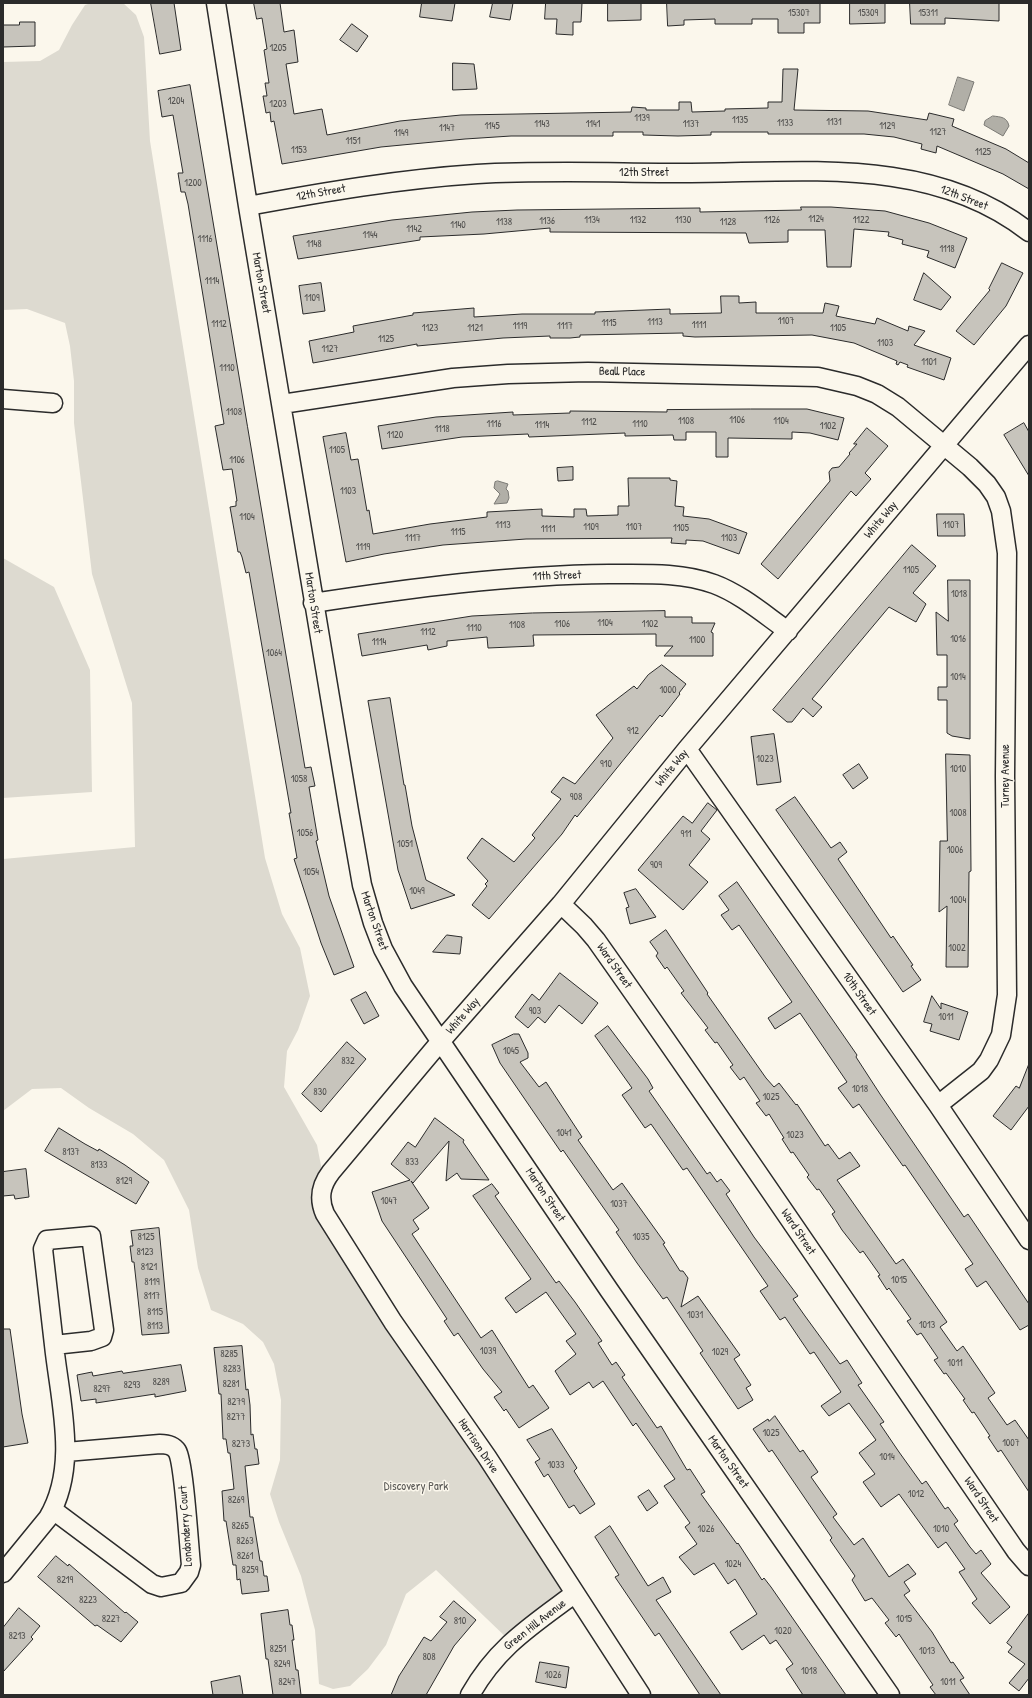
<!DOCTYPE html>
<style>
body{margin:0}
#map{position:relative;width:1032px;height:1698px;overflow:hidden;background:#fbf7ec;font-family:"Patrick Hand",sans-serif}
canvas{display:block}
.frame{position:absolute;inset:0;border:4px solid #2b2b2b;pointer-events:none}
</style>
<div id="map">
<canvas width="1032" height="1698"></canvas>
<div class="frame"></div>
</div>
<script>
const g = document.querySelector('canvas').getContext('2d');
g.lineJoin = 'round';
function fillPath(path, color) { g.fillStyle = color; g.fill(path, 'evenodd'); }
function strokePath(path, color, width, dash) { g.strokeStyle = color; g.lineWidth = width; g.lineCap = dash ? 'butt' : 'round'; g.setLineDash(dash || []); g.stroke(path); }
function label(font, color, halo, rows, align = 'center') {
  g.font = font + ' "Patrick Hand",sans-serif'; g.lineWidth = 3; g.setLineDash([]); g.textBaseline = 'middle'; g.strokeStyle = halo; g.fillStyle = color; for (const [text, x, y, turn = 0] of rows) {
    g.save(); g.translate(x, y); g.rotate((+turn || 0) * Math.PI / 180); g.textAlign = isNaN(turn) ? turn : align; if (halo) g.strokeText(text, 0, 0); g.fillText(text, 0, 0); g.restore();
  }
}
fillPath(new Path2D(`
 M91,3H123L136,15L144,37L150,141L265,858L282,914L300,948L310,996L298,1030L287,1051L284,1087L317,1145L324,1181L321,1194L574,1594L511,1642L436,1570L406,1594L386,1645L368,1669L350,1686L333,1689L319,1684L315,1630L301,1576L279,1522L270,1494L280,1460L281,1400L274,1364L263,1342L243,1324L211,1310L198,1268L189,1210L164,1160L133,1134L89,1108L61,1088L32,1089L3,1111V859L135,847L132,703L92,574L74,423V381L70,346L65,323L27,309L3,310V62L40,61L59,50L72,25L85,5Z
 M3,558L54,587L90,670L92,792L3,798Z`), '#dddad0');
const water = new Path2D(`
 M958,77L974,82L964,111L949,105Z
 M993,116C1001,117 1007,117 1009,126L1003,136L984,125L985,121Z
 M498,481L508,484L506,489L508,491L509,498L507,503L494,504L500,494L494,488L495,482Z`);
fillPath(water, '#b1afa7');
strokePath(water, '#7b7a75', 1);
const building = new Path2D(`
 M151,3H174L181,50L160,54Z
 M254,3H280L284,32L294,30L298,62L286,64L294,114L322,109L327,135L400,121L461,115L631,112L632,107L646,108V110H679V102H691L692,112L725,111V109L768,108V102H782L783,69H798L794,110L868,111L927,120L929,113L954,119L952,126L1006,149L1029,163V189L1003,174L937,146L936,153L921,149L922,144L894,137L864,134H768V132H711V135L678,136L643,135V132H613V136H511L465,139L381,147L282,164L274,121L271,122L270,112L266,113L263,96H267L265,83H269L264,50L267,49L262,18L257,19Z
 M422,3H455L452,21L420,17Z
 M493,3H513L510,20L490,17Z
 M546,3H582L581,22H573V35L556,34L557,19H545Z
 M608,3H641V20L608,21Z
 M667,3H820V23H804V33H778V19H752V24H715V19L684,20V25L668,26Z
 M850,3H885V23L850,24Z
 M910,3H999V21L945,18V24H911Z
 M20,22H35V46L3,47V25H19Z
 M352,24L368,36L357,52L340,40Z
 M453,63L474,64L477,89L453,90Z
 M190,85L305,768L311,767L315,786L309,787L318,840L316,841L329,896L354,967L334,975L321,943L294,859L297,858L289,813H291L249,572L246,573L242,557L240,552H238L230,507L236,506V501H237L232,469L223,470L215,426L224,424L188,204L185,192H181L178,173H183L173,115L162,117L158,91Z
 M801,207H831L885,211L929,223L967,238L955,268L927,257L929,251L902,244L903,240L888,236L889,232L854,229L851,267H827L825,230H788V242L749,243L746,233L550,232V228L484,234L420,237V240L298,259L293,236L392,220L472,212L517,210L700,208V212L801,210Z
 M1002,263L1023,273L1006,306L974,345L956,331L990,290L989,289Z
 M924,273L951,297L941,310L914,300Z
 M321,283L325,311L303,314L299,286Z
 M721,296H739V303L756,302V313H823L825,303L839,306L836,316L875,324L877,318L908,331L909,326L925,331L914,345L951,358L944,380L907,367L908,365L900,362L898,365L896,364L897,361L854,343L812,335L695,337L683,336V333L580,335V337L570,338H550V336L503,338L417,346V344L313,363L309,341L354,332L353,326L413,315V313L474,308V317L522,314H595V312L670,309V314L721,313Z
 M751,409H807L844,418L838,440L810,433L792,432V439L728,438V457H716V432H686V440H674L673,435L625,436V433L529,437L528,434L462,437L382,449L378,426L436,417L513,412V415L570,413V411L667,412V410Z
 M1024,423L1029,432V476L1004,435Z
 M867,428L888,446L865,473L871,479L856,496L851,491L778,579L761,564L830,481L829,472L832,468L839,467L850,454L849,453L857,444H854Z
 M346,433L351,460L358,459L367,511L369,510L373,534L430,524L487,517V512L542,509V516L574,517V509H586L587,516L618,515V506H629L628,478H670V480L677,481L675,506L684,507L683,516L709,519L747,533L739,554L703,541L686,540V544L671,543L672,538L526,539L443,545L384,554L346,562L323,437Z
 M573,467V480L558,481L557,468Z
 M937,514H964L965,536H938Z
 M912,545L936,566L913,593L926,604L916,622L889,607L812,699L822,707L813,717L803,708L792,722H787L773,710Z
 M948,580H970V739L952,736L947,733V700H938V687H947V655H937L936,612L948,621Z
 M665,611V617H692V623H715L711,632L713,633V656H664L673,646H656V634L533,635L534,646L488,648L487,637L447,641V646L428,650L427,645L362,656L358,634L472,616L532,613Z
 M662,665L686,684L679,693L680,694L662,717L660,715L577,817L575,815L562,834L489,919L472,905L487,886L485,884L488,881L467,858L482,838L514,862L535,838L532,835L561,799L551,792L563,777L575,784L613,738L596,715L634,686L637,689L648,675Z
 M390,698L404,785H405L412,826L426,880L455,895L411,909L398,870L368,701Z
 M774,734L781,782L757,785L751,737Z
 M946,754L970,755L971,871L969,872L968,967H946L947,906L939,912L940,841H947Z
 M859,764L868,778L853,789L843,775Z
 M795,797L831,848L840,842L847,852L838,859L891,938L893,936L913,965L911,966L921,980L903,992L776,810Z
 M708,803L717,810L701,831L710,839L689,865L708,882L683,910L638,870L683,816L692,823Z
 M737,882L857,1055L856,1057L880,1094L964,1217L968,1214L1029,1304V1325L1020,1330L986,1281L977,1287L965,1269L973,1264L905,1165L903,1166L859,1104L853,1108L838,1088L847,1082L800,1013L775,1029L768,1018L792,1002L739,925L732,930L721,915L729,910L719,896Z
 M636,889L656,917L630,924L626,908L629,907L624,893Z
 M666,930L708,993L707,994L766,1078L774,1087L779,1083L796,1105L797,1104L825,1146L828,1144L839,1159L850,1152L860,1166L837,1180L896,1264L903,1259L947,1322L940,1327L957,1351L963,1346L995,1393L988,1398L1007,1425L1015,1420L1029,1440V1492L1001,1450L998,1452L988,1437L990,1436L974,1412L972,1413L963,1400L965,1399L946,1373L944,1374L934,1360L938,1358L921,1333L917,1335L907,1321L911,1319L889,1288L887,1290L878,1276L880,1275L863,1251L860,1253L842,1230L832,1214L835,1212L819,1189L817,1190L807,1177L809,1175L793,1152L791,1153L782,1139L784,1138L769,1114L766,1116L756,1103L760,1101L744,1077L740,1080L730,1067L733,1065L717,1042L715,1043L705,1030L708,1028L681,993L684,991L667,967L665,969L656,956L658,953L650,942Z
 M447,935L462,937L460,954L433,952Z
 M560,973L598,1003L582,1024L559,1005L545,1023L538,1017L528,1028L515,1017L532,994L539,1000Z
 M366,992L379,1016L364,1024L351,1000Z
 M932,996L941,1009V1003L968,1012L959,1040L930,1031L932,1024L924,1022Z
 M608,1026L648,1079L653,1088L649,1091L707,1174L710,1172L717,1182L721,1179L730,1191L726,1194L754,1237L798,1296L793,1299L805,1316L840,1364L847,1360L862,1383L858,1385L884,1422L880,1424L899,1452L922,1484L926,1481L945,1509L948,1507L958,1521L954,1524L970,1547L976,1554L981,1550L991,1564L981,1573L1010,1607L990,1624L972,1603L977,1599L959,1572L965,1569L946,1542L938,1548L899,1494L881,1507L863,1482L875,1474L859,1453L876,1440L849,1403L829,1416L821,1406L841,1392L814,1352L810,1354L785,1317L780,1320L760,1291L768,1286L687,1168L683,1170L651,1124L645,1128L622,1095L632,1088L595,1036Z
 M514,1034H519L528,1053V1058L520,1062L539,1087L546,1082L582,1137L578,1140L613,1190L622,1183L665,1243L663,1244L680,1271H683L688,1278L681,1307L698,1296L740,1355L734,1359L751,1385L746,1388L753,1400L738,1409L700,1353L703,1351L667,1297L663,1299L637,1263L616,1232L619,1230L563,1150L561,1152L500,1063L492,1045Z
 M347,1042L366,1059L321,1112L302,1094Z
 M1029,1064V1106L1011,1130L993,1116L1016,1086L1019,1088Z
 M435,1118L464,1140L463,1142L489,1180L461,1179L457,1173L446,1181L449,1141L413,1183L411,1181L429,1208L413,1220L419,1229L412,1234L481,1338L492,1330L529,1388L533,1385L549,1408L519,1428L506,1409L504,1411L494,1397L502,1392L483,1369L458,1333L454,1336L444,1321L447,1319L382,1221L372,1192L410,1180L391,1164L408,1142L415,1147Z
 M59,1128L85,1144L98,1151L99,1149L125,1165L149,1182L136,1204L45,1151Z
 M26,1169L29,1197L15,1199L14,1195L3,1196V1172Z
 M492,1184L499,1193L495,1196L556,1283L559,1281L575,1302L602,1341L598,1343L612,1365L616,1362L625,1375L622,1377L657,1428L661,1426L687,1470L690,1469L705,1492L701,1494L737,1544L738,1543L762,1580L764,1578L771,1587L846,1695H803L786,1669L793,1664L776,1640L770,1644L764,1635L742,1650L730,1632L757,1614L735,1579L728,1584L714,1563L694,1575L679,1557L697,1544L685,1527L690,1523L664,1486L675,1479L636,1423L633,1426L603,1381L593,1388L589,1382L570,1395L555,1371L576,1354L566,1341L576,1334L546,1292L516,1313L505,1298L531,1279L473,1196Z
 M159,1228L169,1333L142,1335L134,1262H132L130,1246H133L131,1231Z
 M3,1329H10L22,1414L28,1443L3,1447Z
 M242,1346L246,1390L248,1389L250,1405L251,1435L253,1434L255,1449H257L259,1464L245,1466L250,1517H253L260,1561H262L264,1576H267L269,1591L242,1594L240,1579L237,1580L236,1565H233L226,1521H224L222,1491L234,1489L230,1453H228L226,1439H223L221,1394H219L214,1348Z
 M181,1365L186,1391L155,1397V1394L96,1403V1399L81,1401L77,1375L92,1372L93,1376L122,1371L123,1373Z
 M775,1416L800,1452L803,1450L818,1472L811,1477L837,1514L833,1517L854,1545L863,1538L889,1577L908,1564L916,1574L904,1582L910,1591L904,1595L932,1632L951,1663L953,1662L964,1678L960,1680L970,1695H936L930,1687L933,1685L899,1634L896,1637L885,1623L889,1620L872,1598L865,1601L852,1580L855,1576L830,1540L832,1538L772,1450L769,1452L753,1429L768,1419L769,1421Z
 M552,1429L577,1468L574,1471L595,1504L580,1514L574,1505L569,1508L548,1474L544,1477L535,1462L540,1459L527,1440Z
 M649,1490L658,1503L647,1511L638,1497Z
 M610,1526L648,1586L663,1577L671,1592L656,1600L721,1695H700L659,1633L655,1636L615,1577L619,1575L595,1537Z
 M56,1556L68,1566L69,1564L125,1613L126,1612L138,1622L121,1642L97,1625L95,1626L38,1577Z
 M454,1601L476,1620L454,1646L426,1695H391L399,1676L424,1637L431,1641L447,1622L440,1617Z
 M19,1608L40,1626L31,1637L33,1639L3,1672V1628Z
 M288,1610L290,1625H292L294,1640H292L296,1670H298L301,1695H273L268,1659H266L261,1614Z
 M1029,1613V1678L1019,1691L1009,1683L1025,1664L1008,1652L1012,1647L1007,1643Z
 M540,1662L569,1667L566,1688L536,1682Z
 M240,1676L243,1695H213L211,1682Z`);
fillPath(building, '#c7c4bc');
strokePath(building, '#2b2b2b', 1);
const minor = new Path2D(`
 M216,3L248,206L349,811L362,885L373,923L383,949L403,986L609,1290L890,1695
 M248,206C324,192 400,179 477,174C547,170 616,173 686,173C802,173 931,155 1029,232
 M3,399L53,403
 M282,404L453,378L508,374L588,372L818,377L857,386L877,394L898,407L970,467L987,484L996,497L1001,511L1007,553L1005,776L1007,995L1001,1035L989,1060L981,1071L938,1105
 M313,603C411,588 509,575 609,574C644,574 681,572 714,584C741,594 765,615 788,631
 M687,749L938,1105L1029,1240
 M561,904L584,926L596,940C739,1142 876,1347 1016,1551L1029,1566
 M91,1236L104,1330L102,1337L91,1341L54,1345L43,1249L47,1240Z
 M53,1510L152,1584L161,1587L181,1583L189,1572L191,1565C189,1547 184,1462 177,1451C173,1445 167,1444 160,1444L66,1452
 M3,1573L48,1518C79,1466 60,1402 54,1345
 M470,1695C497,1647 531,1626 574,1594
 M641,1695L487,1457L393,1322L325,1214C318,1198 321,1185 331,1172L440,1042L561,904L687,749L1029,345`);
strokePath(minor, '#2b2b2b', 21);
strokePath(minor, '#fbf7ec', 18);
label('10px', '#52514f', null, [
 ["15307",799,13],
 ["15309",868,13],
 ["15311",928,13],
 ["1205",278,48],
 ["1204",176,101],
 ["1203",278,104],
 ["1139",642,118],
 ["1135",740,120],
 ["1131",834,122],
 ["1133",785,123],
 ["1143",542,124],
 ["1141",593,124],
 ["1137",691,124],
 ["1145",492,126],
 ["1129",887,126],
 ["1147",447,128],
 ["1127",938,132],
 ["1149",401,133],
 ["1151",353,141],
 ["1153",299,150],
 ["1125",983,152],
 ["1200",193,183],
 ["1124",816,219],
 ["1134",592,220],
 ["1132",638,220],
 ["1130",683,220],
 ["1126",772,220],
 ["1122",861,220],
 ["1136",547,221],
 ["1138",504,222],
 ["1128",728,222],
 ["1140",458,225],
 ["1142",414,229],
 ["1144",370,235],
 ["1116",205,239],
 ["1148",314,244],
 ["1118",947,249],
 ["1114",212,281],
 ["1109",312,298],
 ["1107",786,321],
 ["1113",655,322],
 ["1115",609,323],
 ["1112",219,324],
 ["1111",699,325],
 ["1119",520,326],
 ["1117",565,326],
 ["1123",430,328],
 ["1121",475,328],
 ["1105",838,328],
 ["1125",386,339],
 ["1103",885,343],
 ["1127",330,349],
 ["1101",929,362],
 ["1110",227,368],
 ["1108",234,412],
 ["1106",737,420],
 ["1108",686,421],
 ["1104",781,421],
 ["1112",589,422],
 ["1116",494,424],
 ["1110",640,424],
 ["1114",542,425],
 ["1102",828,426],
 ["1118",442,429],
 ["1120",395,435],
 ["1105",337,450],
 ["1106",237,460],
 ["1103",348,491],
 ["1104",247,517],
 ["1113",503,525],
 ["1107",951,525],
 ["1109",591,527],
 ["1107",634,527],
 ["1105",681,528],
 ["1111",548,529],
 ["1115",458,532],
 ["1117",413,538],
 ["1103",729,538],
 ["1119",363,547],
 ["1105",911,570],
 ["1018",959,594],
 ["1104",605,623],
 ["1106",562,624],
 ["1102",650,624],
 ["1108",517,625],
 ["1110",474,628],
 ["1112",428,632],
 ["1016",958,639],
 ["1100",697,640],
 ["1114",379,642],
 ["1064",274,653],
 ["1014",958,677],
 ["1000",668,690],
 ["912",633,731],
 ["1023",765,759],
 ["910",606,764],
 ["1010",958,769],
 ["1058",299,779],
 ["908",576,797],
 ["1008",958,813],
 ["1056",305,833],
 ["911",686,834],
 ["1051",405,844],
 ["1006",955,850],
 ["909",656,865],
 ["1054",311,872],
 ["1049",417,891],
 ["1004",958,900],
 ["1002",957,948],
 ["903",535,1011],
 ["1011",946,1017],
 ["1045",511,1051],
 ["832",348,1061],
 ["1018",860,1089],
 ["830",320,1092],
 ["1025",771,1097],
 ["1041",564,1133],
 ["1023",795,1135],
 ["8137",71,1152],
 ["833",412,1162],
 ["8133",99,1165],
 ["8129",124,1181],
 ["1047",389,1201],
 ["1037",619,1204],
 ["8125",146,1237],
 ["1035",641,1237],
 ["8123",145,1252],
 ["8121",149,1267],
 ["1015",899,1280],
 ["8119",152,1282],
 ["8117",152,1296],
 ["8115",155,1312],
 ["1031",695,1315],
 ["1013",927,1325],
 ["8113",155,1326],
 ["1039",488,1351],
 ["1029",720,1352],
 ["8285",229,1354],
 ["1011",955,1363],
 ["8283",232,1369],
 ["8289",161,1382],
 ["8281",231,1384],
 ["8293",132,1385],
 ["8297",102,1389],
 ["8279",236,1402],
 ["8277",236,1417],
 ["1025",771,1433],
 ["1007",1011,1443],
 ["8273",241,1444],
 ["1014",887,1457],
 ["1033",556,1465],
 ["1012",916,1494],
 ["8269",236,1500],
 ["8265",240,1526],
 ["1026",706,1529],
 ["1010",941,1529],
 ["8263",245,1541],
 ["8261",245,1556],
 ["1024",733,1564],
 ["8259",250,1570],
 ["8219",65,1580],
 ["8223",88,1600],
 ["8227",111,1619],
 ["1015",904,1619],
 ["810",460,1621],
 ["1020",783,1631],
 ["8213",17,1636],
 ["8251",278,1649],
 ["1013",927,1651],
 ["808",429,1657],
 ["8249",282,1664],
 ["1018",809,1671],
 ["1026",553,1675],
 ["8247",287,1682],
 ["1011",948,1682]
]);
label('12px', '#2b2b2b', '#fbf7ec', [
 ["12th Street",644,173],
 ["12th Street",321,193,-10],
 ["12th Street",964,198,21],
 ["Marton Street",261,283,80],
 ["Beall Place",622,372,1],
 ["White Way",881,520,-50],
 ["11th Street",557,576,-2],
 ["Marton Street",313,603,81],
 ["White Way",672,768,-51],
 ["Turney Avenue",1006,776,-90],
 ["Marton Street",374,921,71],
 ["Ward Street",614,966,55],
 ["10th Street",859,994,55],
 ["White Way",463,1016,-49],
 ["Marton Street",545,1195,56],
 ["Ward Street",798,1232,56],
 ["Harrison Drive",478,1446,56],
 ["Marton Street",728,1462,55],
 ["Ward Street",981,1500,56],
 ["Londonderry Court",186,1526,-94],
 ["Green Hill Avenue",535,1625,-38]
]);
label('12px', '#585754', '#fbf7ec', [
 ["Discovery Park",416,1487]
]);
</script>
